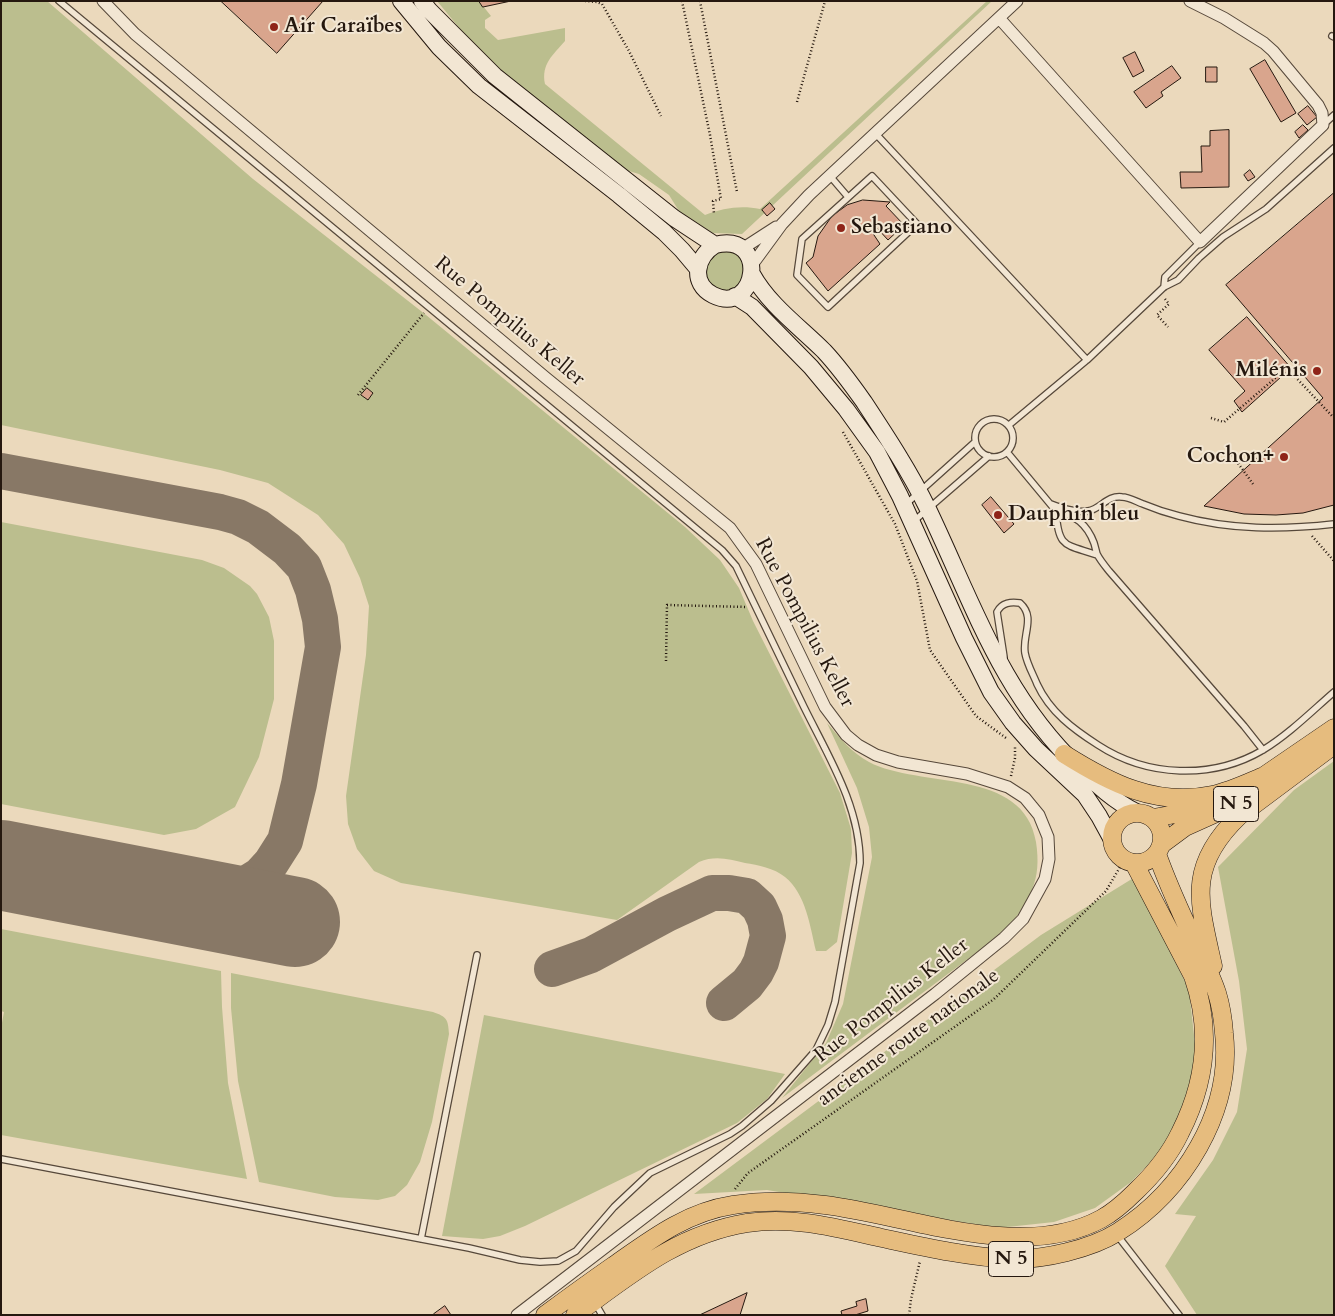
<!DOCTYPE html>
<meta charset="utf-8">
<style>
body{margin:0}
#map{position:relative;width:1335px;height:1316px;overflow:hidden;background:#ebd9bc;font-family:Cardo,serif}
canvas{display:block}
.frame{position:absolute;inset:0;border:2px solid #25180f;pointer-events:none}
</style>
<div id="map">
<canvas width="1335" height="1316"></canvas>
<div class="frame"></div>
</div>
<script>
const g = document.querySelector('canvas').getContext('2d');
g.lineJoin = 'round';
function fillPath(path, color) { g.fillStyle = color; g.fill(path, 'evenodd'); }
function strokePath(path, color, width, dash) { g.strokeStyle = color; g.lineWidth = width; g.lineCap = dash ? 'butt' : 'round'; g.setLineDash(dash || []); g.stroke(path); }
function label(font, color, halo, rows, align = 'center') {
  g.font = font + ' Cardo,serif'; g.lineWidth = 4; g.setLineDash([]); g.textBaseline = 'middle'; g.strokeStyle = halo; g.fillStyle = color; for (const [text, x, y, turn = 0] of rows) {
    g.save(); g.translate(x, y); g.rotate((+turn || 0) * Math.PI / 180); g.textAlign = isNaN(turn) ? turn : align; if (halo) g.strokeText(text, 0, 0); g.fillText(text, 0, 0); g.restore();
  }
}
fillPath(new Path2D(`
 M1,1H47L253,179L426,315L685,527L720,560L739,588L753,621L840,793L851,829L852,853L837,942L826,951H816C810,926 806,894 785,877C774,868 758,865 745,863C729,859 715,855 699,862L617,920L401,883L374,871L357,849L348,824L346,796L366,655L369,606L360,578L344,544L318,515L268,483L220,470L1,425Z
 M437,1H479L491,16L485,20V28L498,40L565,28V41C553,55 541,64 545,84L705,215C723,208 741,205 760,209L987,1H992L742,234L713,233L679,211L669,195L639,174L622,169L524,91L480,53Z
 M728,249L740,255L747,269L739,288L725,293L706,283C704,257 703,259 728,249Z
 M1,522L202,560L224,568L250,586L257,594L269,617L274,641V699L259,757L235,807L196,829L164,835L1,804Z
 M827,723C839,737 852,753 869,762C920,789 1024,767 1036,842C1042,881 1030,898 1008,929L782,1098L826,1043L843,1004L872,857L869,827L857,788Z
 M1334,761V1315H1197L1165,1266L1196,1216L1175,1214L1213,1160L1237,1112L1247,1049L1239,981L1218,867L1294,790Z
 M1135,877L1189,990L1196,1053L1188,1099L1166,1146L1131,1182L1095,1208L1054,1222L998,1228L767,1190L694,1194L1041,935Z
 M1,929L221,971L222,1007L228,1083L247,1179L1,1135V1028L4,1012L1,1011Z
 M231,973L433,1012C447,1017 448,1019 449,1034L432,1122L420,1162L407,1185L395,1196L378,1200L335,1197L259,1182L238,1081L231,1008Z
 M484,1015L780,1073L785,1074L767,1099L737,1123L525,1226L500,1236L483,1239L442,1236Z`), '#bbbe8e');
strokePath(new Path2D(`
 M1,471L220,512L238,517L258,527L287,549L304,567L313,590L320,619L323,647L299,784L285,841L271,863L260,875L244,885L227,893L206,898L178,899
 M552,969L591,955L667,914L712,893H729L747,896L759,907L765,920L768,936L761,962L756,972L747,984L724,1003`), '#887866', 36);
strokePath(new Path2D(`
 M1,865L295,922`), '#887866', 90);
const building = new Path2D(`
 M221,1H323L277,53Z
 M479,1H511L483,7Z
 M1135,52L1144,71L1133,77L1123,58Z
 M1265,60L1296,113L1281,122L1250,69Z
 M1172,66L1181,78L1161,92L1163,96L1146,108L1134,92Z
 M1206,67H1217V82H1206Z
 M1308,106L1317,117L1307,125L1298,114Z
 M1303,125L1308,130L1299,138L1295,132Z
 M1229,130V187L1181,188L1180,172H1202L1201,146H1210V131Z
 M1250,170L1255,177L1248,181L1244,175Z
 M1334,193V505L1303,513L1276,515L1244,514L1204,506L1323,398L1226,285Z
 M863,200L890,202L886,206L904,225L888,240L877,228L872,232L880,244L828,291L806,263L813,257L818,236L832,216L847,205Z
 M770,203L775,209L767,216L762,210Z
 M1247,317L1291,368L1242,412L1234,401L1245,391L1209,350Z
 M367,388L373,393L368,400L361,395Z
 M991,497L1014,524L1004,533L982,505Z
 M747,1293L740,1315H700Z
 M866,1299L868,1311L855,1315H842L841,1311L857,1306L856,1302Z
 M445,1306L451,1315H435L434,1314Z`);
fillPath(building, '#d9a58d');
strokePath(building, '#25180f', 1);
const lane = new Path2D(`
 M1332,36L1334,37
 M1324,124L1334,115
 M875,133L1087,360
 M830,176L848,197
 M872,176L917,224L828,307L797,275L802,239Z
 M1164,287L1165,277L1200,242
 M975 438a19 19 0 1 1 38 0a19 19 0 1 1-38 0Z
 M1009,425L1087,360L1164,287L1178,280L1199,258L1223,237L1266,209L1334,148
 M1007,452L1056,511C1075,515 1087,524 1094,543C1095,546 1096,551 1097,554C1100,560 1105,566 1109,571L1244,726L1263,750
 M906,504L975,442
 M1051,504C1062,508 1076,513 1088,511C1101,509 1107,495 1122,497C1129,497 1137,502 1143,504C1155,509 1167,513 1179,516C1231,530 1281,530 1334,524
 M1056,511C1058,549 1066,544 1097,555
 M914,521L989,456
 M1004,657L997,612C1002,602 1011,602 1020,603C1036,617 1022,635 1025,653C1027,664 1033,674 1037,684C1050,712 1073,729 1098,745C1147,777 1212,780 1263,750C1289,734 1311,712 1334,692
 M1,1159L469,1248L520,1260L540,1262L558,1261L576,1251L614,1207L650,1173L730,1134L742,1126L771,1101L816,1050L828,1025L835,1002L860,863C860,806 828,756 804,707C781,660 759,613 736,566L722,550L59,1
 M1117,1235L1179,1315
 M421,1239L477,955
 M595,1303L602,1315`);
const street = new Path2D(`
 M103,1L135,34L546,378L730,528L756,564L825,707L846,735L858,745L876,755L898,762L967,774L1008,787L1025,798L1039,815L1048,837L1049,859L1045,879L1023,919L1004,938L935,994L517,1315
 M999,18L1200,242L1323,125L1322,113L1318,105L1273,51L1264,43L1224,18L1190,1
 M742,249L776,227
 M752,265L782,224L809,195L1017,1`);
const secondary = new Path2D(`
 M401,1L439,47L479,86L619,195L664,232L682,250L698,269
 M422,1L429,10L495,76L674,218L715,245C770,231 757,317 713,295C690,283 696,257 715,245
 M752,274C769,305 800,327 824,351C838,366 852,385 864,402C887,437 910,472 928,509C973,603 1001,694 1079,768C1097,785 1114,801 1136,812
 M735,296L752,307L811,367L846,409L877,452L900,496L964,638L991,692L1013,723L1036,749L1085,795L1099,816L1111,838`);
const primary = new Path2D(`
 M1064,754C1110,783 1156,807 1212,795C1231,791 1249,782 1266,775
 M1258,780L1334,728
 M1112 838a25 25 0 1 1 50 0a25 25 0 1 1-50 0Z
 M1153,818L1187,812L1215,802
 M1162,844L1185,827L1254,796
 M1213,966C1199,902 1186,867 1239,816L1334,745
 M545,1315C568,1298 590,1282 613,1266C650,1240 686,1212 733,1205C764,1200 794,1201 825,1205C908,1215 1021,1262 1101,1219C1114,1212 1125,1202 1135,1192C1154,1174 1169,1156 1180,1133C1206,1082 1212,1030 1193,976L1134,863
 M575,1315C630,1275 678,1234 747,1223C793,1216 837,1228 882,1238C924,1247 968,1257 1011,1259C1043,1260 1091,1249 1118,1232C1183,1191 1233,1112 1224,1033C1223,1019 1221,1006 1217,993C1210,971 1197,949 1188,928C1177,904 1166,879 1157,854`);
strokePath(lane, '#56483a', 8);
strokePath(street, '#56483a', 13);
strokePath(secondary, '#25180f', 18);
strokePath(primary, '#25180f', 19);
strokePath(new Path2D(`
 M585,1L597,2L602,4L629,51L661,116
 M682,1L710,135L721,199L713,201L714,214
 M700,1L737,192
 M797,102L825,1
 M1165,299L1169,304L1157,315L1168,327
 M358,395L424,313
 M1211,418L1224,422L1287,368L1333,417
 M843,432L895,524L917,581L930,650L976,716L1006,738
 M1230,452L1253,484
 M1312,536L1334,561
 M666,661L667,605L747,607
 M1011,776L1015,758V747
 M735,1189L748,1173L994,999L1106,891L1120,867
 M909,1315L911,1299L920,1261`), '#25180f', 2.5, [1, 2.5]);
strokePath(lane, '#f2e6d3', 5.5);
strokePath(street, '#f2e6d3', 11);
strokePath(secondary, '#f2e6d3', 16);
strokePath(primary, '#e6bc7e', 18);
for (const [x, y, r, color] of [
 [274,27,5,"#8f2418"],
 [841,228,5,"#8f2418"],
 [1317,371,5,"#8f2418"],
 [1284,457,5,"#8f2418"],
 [998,515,5,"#8f2418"]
]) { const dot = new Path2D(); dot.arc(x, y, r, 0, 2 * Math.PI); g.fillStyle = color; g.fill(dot); strokePath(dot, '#f2e6d3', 2); }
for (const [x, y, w] of [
 [1236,804,45],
 [1011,1259,45]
]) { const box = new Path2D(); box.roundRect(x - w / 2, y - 17.5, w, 35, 4); g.fillStyle = '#f2e6d3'; g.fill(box); strokePath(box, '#25180f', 1); }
label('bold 20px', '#25180f', null, [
 ["N 5",1236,804],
 ["N 5",1011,1259]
]);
label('bold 21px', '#25180f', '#f2e6d3', [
 ["Air Caraïbes",284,27],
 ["Sebastiano",851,228],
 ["Milénis",1307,371,"right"],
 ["Cochon+",1274,457,"right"],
 ["Dauphin bleu",1008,515]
], 'left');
label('21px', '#25180f', '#f2e6d3', [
 ["Rue Pompilius Keller",509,322,40],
 ["Rue Pompilius Keller",804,623,62],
 ["Rue Pompilius Keller",892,1001,-38],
 ["ancienne route nationale",909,1038,-36]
]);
</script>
